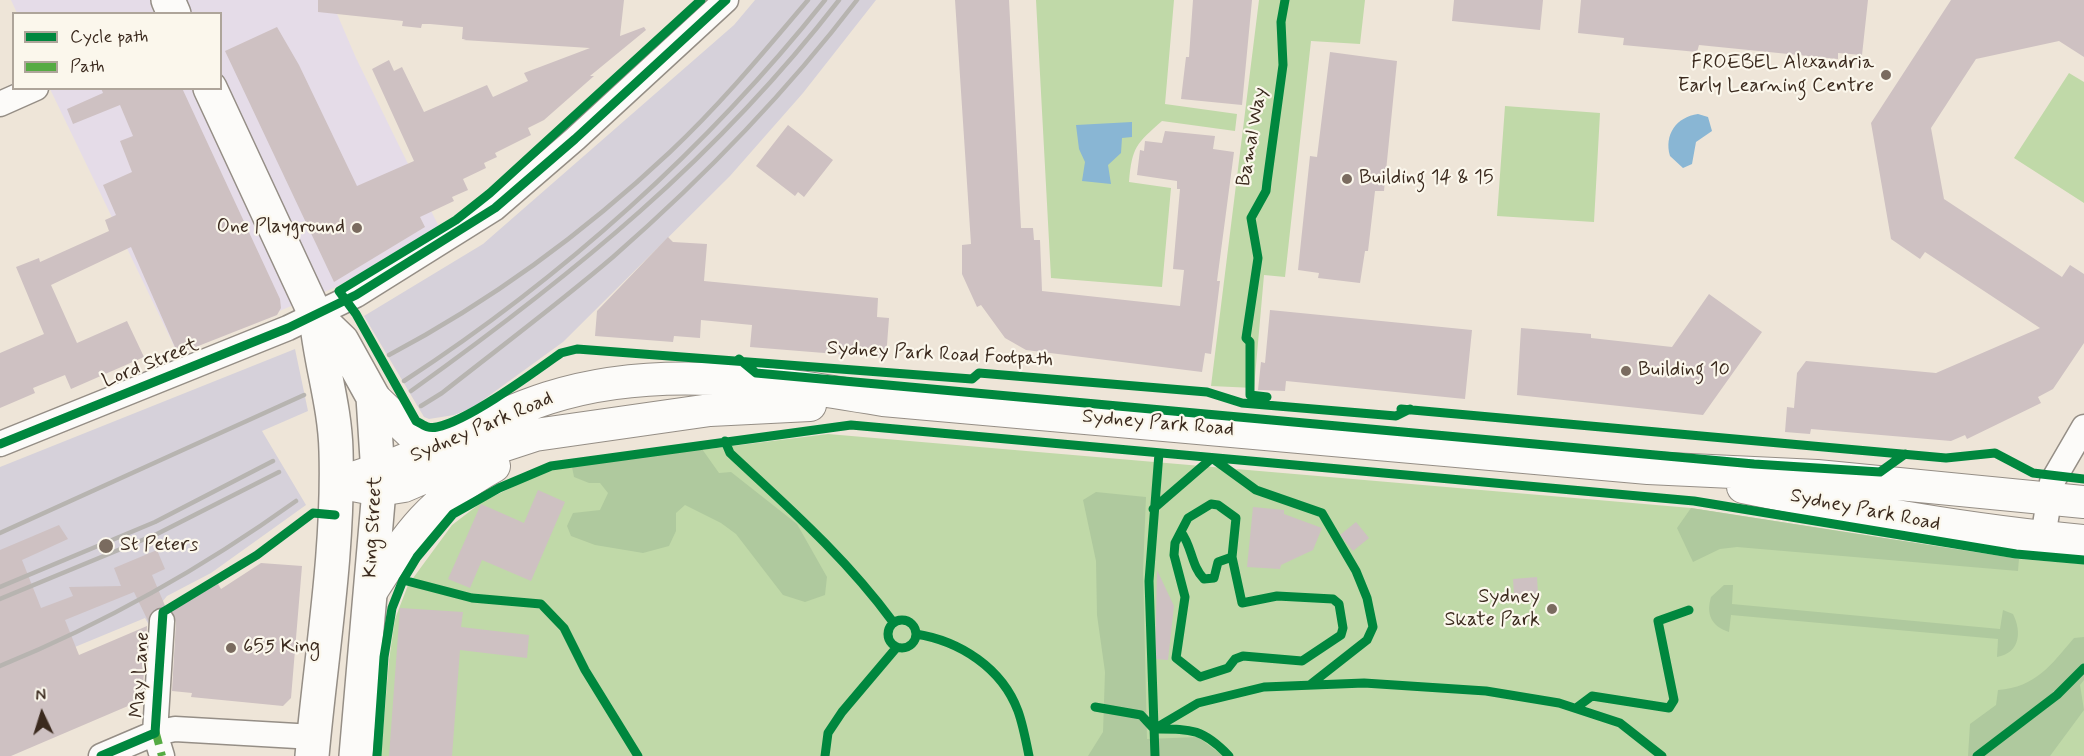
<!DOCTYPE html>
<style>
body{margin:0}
#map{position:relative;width:2084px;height:756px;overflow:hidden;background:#eee5d8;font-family:Mynerve,sans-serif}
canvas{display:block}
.legend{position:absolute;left:12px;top:12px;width:210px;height:78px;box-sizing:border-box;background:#fbf7ec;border:2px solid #aea59a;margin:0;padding:8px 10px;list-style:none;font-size:18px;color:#3b2a1e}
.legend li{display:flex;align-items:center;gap:12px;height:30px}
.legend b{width:30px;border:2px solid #aea59a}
.north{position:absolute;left:12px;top:684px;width:60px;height:60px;-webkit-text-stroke:4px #fbf7ec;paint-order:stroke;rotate:356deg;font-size:16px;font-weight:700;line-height:24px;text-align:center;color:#3b2a1e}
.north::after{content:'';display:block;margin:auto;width:21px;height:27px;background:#3b2a1e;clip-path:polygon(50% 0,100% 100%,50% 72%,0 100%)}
</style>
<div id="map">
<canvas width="2084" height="756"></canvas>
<ul class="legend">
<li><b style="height:8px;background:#00873e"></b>Cycle path</li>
<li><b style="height:8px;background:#55ab43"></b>Path</li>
</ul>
<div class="north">N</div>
</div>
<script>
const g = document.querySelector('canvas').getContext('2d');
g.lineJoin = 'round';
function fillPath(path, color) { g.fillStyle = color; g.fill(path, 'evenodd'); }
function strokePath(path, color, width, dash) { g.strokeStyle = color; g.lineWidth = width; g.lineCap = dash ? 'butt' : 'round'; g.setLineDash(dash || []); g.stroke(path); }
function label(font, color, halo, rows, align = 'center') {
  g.font = font + ' Mynerve,sans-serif'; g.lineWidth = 4.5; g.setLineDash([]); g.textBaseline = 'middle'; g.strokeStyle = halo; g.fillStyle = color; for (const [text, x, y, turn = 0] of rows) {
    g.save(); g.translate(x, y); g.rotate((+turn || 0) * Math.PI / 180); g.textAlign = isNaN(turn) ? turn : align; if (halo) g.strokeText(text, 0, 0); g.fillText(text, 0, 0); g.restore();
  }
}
fillPath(new Path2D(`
 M11,0H331L356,58L440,229L336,287L178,354L50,89L220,88V14L17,13Z`), '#e5dce8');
fillPath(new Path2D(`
 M755,0H876L803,93L730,176L563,342L472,408L454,415L429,419L424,417L364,316L483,244L734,25Z
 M295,349L308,411L262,431L306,505L211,573L167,596L158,607L154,634L145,618L0,678V467Z`), '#d6d1da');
fillPath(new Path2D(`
 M1036,0H1174L1165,104L1237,114L1235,131L1162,121C1136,144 1132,147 1129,182L1171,188L1162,287L1051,278Z
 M1259,0H1365L1360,44L1311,41L1285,277L1264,275L1254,388L1211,386Z
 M2069,73L2084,82V203L2014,158Z
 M1505,106L1600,113L1594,222L1497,216Z
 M828,434L1691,508L2019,559L2084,564V756H381L389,660L395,619L408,585L452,525L482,502L549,469Z`), '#c0d9a8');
fillPath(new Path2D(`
 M702,449L719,473L731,472L797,524L827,577L825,595L805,602L783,595L736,534L721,523L685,505L676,513V531L669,546L643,553L595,545L571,536L567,526L573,513L600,510L608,493L600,483H589L574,477L572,467Z
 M1096,492L1146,497L1143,571L1147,739L1198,737L1223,756H1088L1103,732L1105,672L1097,615L1096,561L1083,500Z
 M1691,508L2019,559L2018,571L1737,547L1720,549L1693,562L1677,528Z
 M1724,585H1733L1732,604L2000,629L2003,610L2013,614C2022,632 2020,653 1997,657L1998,639L1731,615L1729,632C1711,626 1706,614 1711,597Z
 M2084,637V680L2080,685L2084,710L2050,756H1968L1970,724L1996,705L1998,690C2036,687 2051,665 2074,638Z`), '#afc99e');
fillPath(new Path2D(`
 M1698,114L1708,117L1712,131L1696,142L1692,164L1683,168L1670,156C1664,135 1676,117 1698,114Z
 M1132,122V137L1122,138L1121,153L1108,165L1111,184L1082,181L1085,162L1079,149L1076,125Z`), '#89b6d4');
fillPath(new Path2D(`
 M318,0H624L620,36L644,27L646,30L590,76H594L544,120L528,128L531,135L495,153L497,157L484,163L486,168L463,179L468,190L452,197L454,201L420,217L425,227L334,282L225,51L277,27L299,65L357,186L414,161L372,69L389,60L394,71L402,67L424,112L487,85L493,97L528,81L524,73L590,48L463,40L466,39H462L463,27L430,24H422L421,28L402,26L403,21L318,12Z
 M955,0H1009L1021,228H1033L1034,240H1040L1042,291L1180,306L1184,270L1173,269L1180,189H1177V181L1137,175L1140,150L1144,151L1145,141L1162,143L1165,131L1215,136L1213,149L1234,152L1217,281H1220L1211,354L1205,353L1202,372L1026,350L1005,338L981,305L977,307L962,274V245L971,244Z
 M1193,0H1252L1242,105L1181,99L1186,57H1189Z
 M1454,0H1543L1540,30L1452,21Z
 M1581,0H1868L1862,55L1838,53V59L1699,45L1697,52L1623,45L1624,38L1578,33Z
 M1951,0H2084V57L2059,41L1976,59L1931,128L1944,199L2062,277L2070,265L2084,274V343L2053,389L2038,397L2041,403L1967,439L1965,435L1951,441L1811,429L1810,434L1785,432L1787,407L1794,408L1797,373L1806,361L1936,373L2040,328L1925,252L1920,259L1891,239L1871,123Z
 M1330,52L1397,61L1384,191H1375L1368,251H1365L1360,283L1318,278L1319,273L1298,270L1310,156L1317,157Z
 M101,88H182L280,299L281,308L277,315L178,354L131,247L51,285L77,343L127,321L144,357L71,389L65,375L33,388L35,393L0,408V353L44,334L16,267L39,258L40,262L109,231L105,220L116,215L103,185L132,172L120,141L133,136L120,105L73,124L67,109L103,93Z
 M788,125L833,160L804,197L798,192L795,196L756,166Z
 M668,237L673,242L707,244L704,281L878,298L877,317L889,318L886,358L750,347L752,325L701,320L700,338L674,336L673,342L595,336L597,311Z
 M1709,294L1762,332L1703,415L1517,395L1521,328L1591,334V338L1672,347Z
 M1270,310L1472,330L1465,399L1286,381L1285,391L1258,390L1261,362L1265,363Z
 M538,490L565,502L531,581L482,560L470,588L448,579L481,504L524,523Z
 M1253,507L1284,510V514L1322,528L1313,550L1281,565L1280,569L1247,567Z
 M1356,522L1369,538L1353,551L1340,535Z
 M59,525L68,539L22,560L41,608L73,596L69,587L121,586L114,568L157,550L165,569L152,575L166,608L155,609L148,621L134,592L65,620L79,655L147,626L142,700L11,756H0V550Z
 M261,563L302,566L291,698L283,706L191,697L192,693L172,691L176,622L171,611L218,584L221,589Z
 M1157,570L1174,606L1168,660L1155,659Z
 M1537,577L1538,594L1514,595L1513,579Z
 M400,608L463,612L461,627L529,635L527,658L460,650L452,756H389Z`), '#cec1c2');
const minor = new Path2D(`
 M0,104L36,88
 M0,444L288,328L356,295L495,208L575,139L726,0
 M2043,537L2052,482L2084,427
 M101,756L155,733L175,729L314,737
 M162,756L155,733L162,621`);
const major = new Path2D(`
 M373,397L416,438L435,446
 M337,483C358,476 381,470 402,461C451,441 498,414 548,398C656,363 774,382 883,400L1648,468L1817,476L2084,502
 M353,485L379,490L404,486L483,452L535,435L710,410L810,405
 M1743,487C1856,510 1969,531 2084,541
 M371,592C410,531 430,502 494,466`);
const highway = new Path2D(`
 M168,0L174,14
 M210,88L316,316L342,341L373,397L379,490L356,756
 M312,756C321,655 339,552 336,451C335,405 320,362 316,316`);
strokePath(minor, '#958e86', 27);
strokePath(major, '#958e86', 34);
strokePath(highway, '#958e86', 36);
strokePath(minor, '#fcfbf9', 24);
strokePath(major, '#fcfbf9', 32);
strokePath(highway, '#fcfbf9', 33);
strokePath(new Path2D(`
 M389,355C491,301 586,231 670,152C720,105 764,52 808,0
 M404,381C562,278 707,148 825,0
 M411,391C573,275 716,159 839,0
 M421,406L442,393C499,348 558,304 613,257C701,180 786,93 857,0
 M0,533L304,395
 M0,587L155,522L273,461
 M0,599L157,534L279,472
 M0,666C105,623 204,567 296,501`), '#b7b4b0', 4.5);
strokePath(new Path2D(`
 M155,730L162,756`), '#55ab43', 8, [15, 8]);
strokePath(new Path2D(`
 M701,0L490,193L456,220L339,291L356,314L416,421C423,425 428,429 437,427C468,421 533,373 561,353L577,349L972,379L979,373L1207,392L1242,403L1396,416L1410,409
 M739,359L756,373L1754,464L1880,472L1905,454
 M1267,397L1250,395V342L1246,338L1258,258L1251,218L1266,191L1267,182L1283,65L1281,22L1285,0
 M1401,409L1946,458L1995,453L2033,473L2084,479
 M725,441L730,453C789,508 845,557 893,622
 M0,444L288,328L356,295L495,208L575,139L726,0
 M1212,458L1256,490L1322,513L1356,571L1367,598L1373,627L1367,640L1311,684
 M1211,504L1218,505L1236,518L1232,557L1242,603L1277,596L1333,599L1339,604L1343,628L1341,635L1302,661L1243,656L1235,659L1228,668L1200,677L1176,658L1185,597L1174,555L1175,543L1188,518Z
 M1153,509L1212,458
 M1181,532C1192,546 1191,566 1204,579L1214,578L1218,562L1232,557
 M403,580L472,598L541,604L564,628L585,670L638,756
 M888 634a14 14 0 1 1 28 0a14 14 0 1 1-28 0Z
 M916,634C960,641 1002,668 1018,711C1023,725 1026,741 1029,756
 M1095,707L1141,715L1154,729C1191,729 1202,728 1229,756
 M1576,708L1592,696L1669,708L1674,700L1658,621L1689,610
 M1154,729L1198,703L1264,687L1364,683L1486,691L1559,703L1620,723L1662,756
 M101,756L155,733L163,612L257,555L313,513L335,515
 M377,756L384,657L392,608L403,580L417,557L453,514L499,488L551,466L851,425L1694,501L2016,554L2084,560
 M825,756L828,733L842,712L897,647
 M1155,756L1149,581L1159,453
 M1977,756L2057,695L2084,668`), '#00873e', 9);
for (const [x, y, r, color] of [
 [1886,75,6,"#7a6b5f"],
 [1347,179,6,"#7a6b5f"],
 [357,228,6,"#7a6b5f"],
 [1626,371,6,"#7a6b5f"],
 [106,546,8,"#7a6b5f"],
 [1552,609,6,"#7a6b5f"],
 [231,648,6,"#7a6b5f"]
]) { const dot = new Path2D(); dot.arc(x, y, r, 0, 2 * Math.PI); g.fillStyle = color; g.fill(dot); strokePath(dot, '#fbf7ec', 2); }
label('20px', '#3b2a1e', '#fbf7ec', [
 ["FROEBEL Alexandria",1874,64,"right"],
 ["Early Learning Centre",1874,87,"right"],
 ["Building 14 & 15",1359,179],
 ["One Playground",345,228,"right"],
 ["Building 10",1638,371],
 ["St Peters",120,546],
 ["Sydney",1540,598,"right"],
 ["Skate Park",1540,621,"right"],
 ["655 King",243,648]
], 'left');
label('20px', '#3b2a1e', '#fbf7ec', [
 ["Bamal Way",1253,137,-80],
 ["Sydney Park Road Footpath",940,355,3],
 ["Lord Street",151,364,-22],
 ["Sydney Park Road",1158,424,5],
 ["Sydney Park Road",482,428,-23],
 ["Sydney Park Road",1865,511,11],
 ["King Street",374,527,-87],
 ["May Lane",141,675,-86]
]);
</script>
